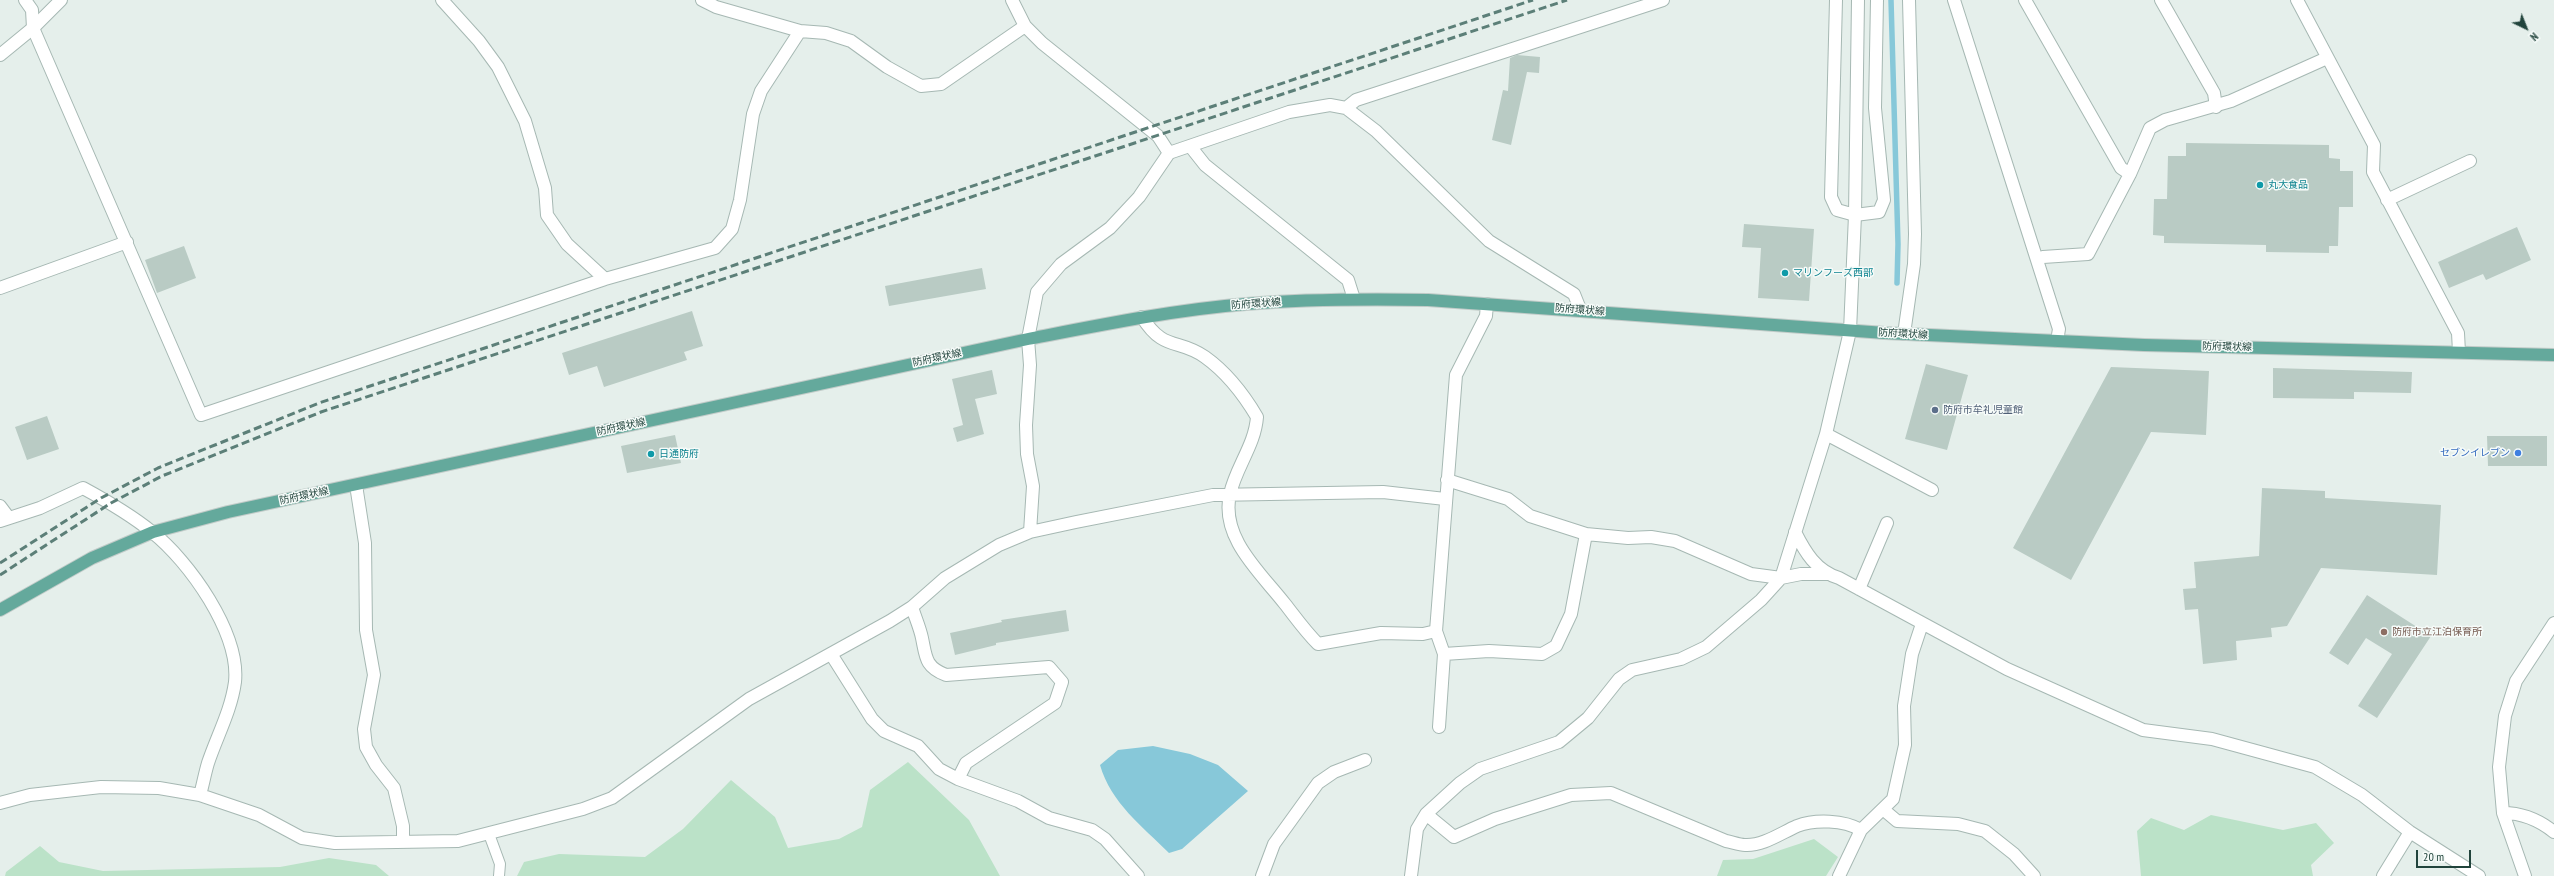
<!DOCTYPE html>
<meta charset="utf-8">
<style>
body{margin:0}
#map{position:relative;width:2554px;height:876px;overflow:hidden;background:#e5efeb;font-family:"PT Sans Narrow",sans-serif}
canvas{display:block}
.north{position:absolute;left:2506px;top:8px;width:40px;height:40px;-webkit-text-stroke:3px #f6fbf9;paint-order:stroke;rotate:137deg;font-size:11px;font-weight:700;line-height:16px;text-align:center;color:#21443c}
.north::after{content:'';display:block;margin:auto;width:14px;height:18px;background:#21443c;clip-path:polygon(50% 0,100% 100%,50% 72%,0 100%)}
.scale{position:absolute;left:2416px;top:850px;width:55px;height:18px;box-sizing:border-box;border:2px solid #21443c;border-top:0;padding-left:5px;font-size:12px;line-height:14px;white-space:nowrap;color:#21443c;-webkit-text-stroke:3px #f6fbf9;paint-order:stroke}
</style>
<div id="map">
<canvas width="2554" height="876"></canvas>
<div class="north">N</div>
<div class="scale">20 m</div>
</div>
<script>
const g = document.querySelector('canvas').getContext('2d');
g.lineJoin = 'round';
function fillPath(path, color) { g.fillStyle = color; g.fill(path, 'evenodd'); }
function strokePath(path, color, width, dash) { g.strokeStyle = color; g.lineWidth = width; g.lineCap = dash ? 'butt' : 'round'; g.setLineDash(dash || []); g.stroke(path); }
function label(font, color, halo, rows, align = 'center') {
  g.font = font + ' "PT Sans Narrow","Noto Sans JP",sans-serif'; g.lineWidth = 3; g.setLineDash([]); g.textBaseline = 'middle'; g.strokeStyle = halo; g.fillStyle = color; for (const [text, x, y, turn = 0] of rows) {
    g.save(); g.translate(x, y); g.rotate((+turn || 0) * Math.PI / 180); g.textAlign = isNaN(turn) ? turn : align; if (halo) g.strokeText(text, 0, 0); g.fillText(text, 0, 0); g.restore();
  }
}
fillPath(new Path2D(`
 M908,762L969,820L1000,876H517L524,862L559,854L645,857L683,829L731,780L775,817L788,848L839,839L862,827L870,790Z
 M2211,815L2283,830L2316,823L2334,843L2311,865L2313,876H2141L2137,831L2151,818L2184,830Z
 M1814,839L1838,857L1826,876H1717L1723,860L1753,859Z
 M40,846L59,862L103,871L280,867L329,858L376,865L389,876H5L6,872Z`), '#bbe2c8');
fillPath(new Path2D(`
 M1153,746L1190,754L1218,765L1248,791L1182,849L1169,853C1142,826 1111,803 1100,765L1118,750Z`), '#87c8d9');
strokePath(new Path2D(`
 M1891,0L1898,244L1897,283`), '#87c8d9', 5.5);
fillPath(new Path2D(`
 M1517,55L1540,57L1539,73L1527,72L1511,145L1492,140L1503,90L1508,91L1510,58Z
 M2186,143L2329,145V158L2340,159V171H2353V207H2339L2338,246H2329V253L2266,252V245L2164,243V236L2153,235L2154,199H2167L2168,156H2186Z
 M1744,224L1814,229L1809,301L1758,298L1761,248L1742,247Z
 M2517,227L2531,260L2486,280L2483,274L2449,288L2438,262Z
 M184,246L196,278L157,293L145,260Z
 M982,268L986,289L889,306L885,286Z
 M692,311L703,346L684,352L687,360L604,387L597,366L569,375L562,353Z
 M1926,364L1968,375L1947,450L1905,439Z
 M2111,367L2209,371L2206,435L2151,432L2071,580L2013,548Z
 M2273,368L2412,372L2411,393L2354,392V399L2273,398Z
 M992,370L997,394L975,399L984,434L957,442L953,428L963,425L952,379Z
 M47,416L59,449L27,460L15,427Z
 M675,435L681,463L627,473L621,446Z
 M2487,436H2547V466H2488Z
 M2262,488L2325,491V498L2441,505L2437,575L2321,568L2287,626L2271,628L2272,637L2236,641L2237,660L2203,664L2198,609L2185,610L2183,589L2196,588L2194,562L2259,556Z
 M2367,595L2431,636L2377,718L2358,706L2392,654L2366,638L2348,665L2329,653Z
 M1066,610L1069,631L996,643V645L955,655L950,633L1002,622L1001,620Z`), '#b9cbc4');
const service = new Path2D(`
 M489,834L500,864L499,876`);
const minor = new Path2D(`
 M25,0L32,10L33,28L201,415L605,279L715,248L732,229L740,200L753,114L761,91L800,31
 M442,0L479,41L498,67L525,121L545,188L547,215L567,244L605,279
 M702,0L716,7L800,31L826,33L851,41L887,67L921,86L941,84L1025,26
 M1012,0L1025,26L1042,43L1158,136L1169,153
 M1836,0L1831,197L1837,210L1855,215L1879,212L1884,200L1875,108L1877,0
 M1954,0L2059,329L2057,341
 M2025,0L2121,168L2130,174
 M2161,0L2214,93L2216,107
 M2297,0L2374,145L2373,172L2458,333L2459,352
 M1346,108L1356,100L1663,0
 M1190,146L1205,165L1348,280L1354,299
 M2387,200L2470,161
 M2037,260L2043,257L2088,254L2130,174L2150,128L2165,120L2231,101L2327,58
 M0,288L127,242
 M1142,317C1164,352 1178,338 1205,357C1226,372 1244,395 1257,417C1255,445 1236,467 1230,494C1220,538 1261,573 1285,604C1296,618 1305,631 1318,644L1381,633L1423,634L1436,631
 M1904,334L1914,264L1915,234L1909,0
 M1826,434L1932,490
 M1447,480L1508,499L1530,516L1586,534L1628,538L1651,537L1675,541L1751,574L1781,578L1801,574H1827
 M356,485L365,543L366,630L374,675L364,729L366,747L376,765L394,788L403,826V842
 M0,506L9,518
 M0,521L40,508L83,488C107,501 131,515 152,532C189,561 240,633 235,682C231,711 217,736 208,763C205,773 203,784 200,795
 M1030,532L1033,486L1027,454L1026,425L1030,365L1028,339L1037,292L1061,264L1110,228L1139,197L1169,153L1289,112L1330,105L1346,108L1376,131L1489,241L1574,294L1580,309
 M1795,532C1805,552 1816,571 1839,578L2007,669L2143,730L2212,739L2315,767L2362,795L2410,832L2479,876
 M1859,589L1887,523
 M912,607C915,617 920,628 922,638C926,657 925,667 946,675L1049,667L1062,682L1055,703L966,763L958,779
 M831,654L872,719L884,731L918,746L939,769L958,779L1018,801L1049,818L1092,830L1105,839L1138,876
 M1444,654L1489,651L1542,654L1556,646L1571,614L1586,534
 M1439,727L1444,654L1436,631L1456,375L1486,316L1487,304
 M0,803L30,795L101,787L159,788L200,795L259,815L302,838L335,843L458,841L583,809L612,798L749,699L890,621L912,607L945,578L999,545L1030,532L1076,522L1213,495L1383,492L1445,499
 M1884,810L1897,821L1958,824L1985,831L2014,854L2034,876
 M2503,813C2522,813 2539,820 2554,832
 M1426,814L1454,837L1495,819L1571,795L1611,793L1726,841C1732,842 1739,845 1745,845C1763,846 1781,833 1797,826C1815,819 1844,820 1861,830
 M1262,876L1274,844L1318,783L1334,772L1365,760
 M1411,876L1417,829L1426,814L1460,783L1480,769L1559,742L1588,718L1619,679L1632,670L1681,659L1706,647L1761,600L1781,578L1826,434L1850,331
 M1839,876L1861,830L1893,799L1905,745L1904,706L1912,654L1922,624
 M2383,876L2410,832
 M2525,876L2503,813L2499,767L2505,716L2516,681L2554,623`);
const tertiary = new Path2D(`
 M0,55L33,28L61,0
 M1850,331L1855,215L1858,0`);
const primary = new Path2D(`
 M0,610L92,558L153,532L228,512L1028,339C1100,325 1173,310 1246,304C1307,299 1368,299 1428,300L1885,333L2144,345L2554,355`);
strokePath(service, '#a6b8b3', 12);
strokePath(minor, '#a6b8b3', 14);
strokePath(tertiary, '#a6b8b3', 14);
strokePath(primary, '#c1cbc8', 14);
strokePath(service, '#fff', 10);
strokePath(minor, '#fff', 12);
strokePath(tertiary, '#fff', 12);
strokePath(primary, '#64a99c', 12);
strokePath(new Path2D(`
 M0,563L101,498L158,468L319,403L1533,0
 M0,575L111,503L162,476L321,412L1567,0`), '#5c7f78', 3, [8, 4]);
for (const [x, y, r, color] of [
 [2260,185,4,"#0f9aa8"],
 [1785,273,4,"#0f9aa8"],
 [1935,410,4,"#5c6f8a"],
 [2518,453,4,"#3f7fe0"],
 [651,454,4,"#0f9aa8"],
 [2384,632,4,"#8d6e63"]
]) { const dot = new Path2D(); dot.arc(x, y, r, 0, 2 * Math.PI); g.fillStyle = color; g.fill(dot); strokePath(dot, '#f6fbf9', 1.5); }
label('10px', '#0d838f', '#f6fbf9', [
 ["丸大食品",2268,185],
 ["マリンフーズ西部",1793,273],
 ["日通防府",659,454]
], 'left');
label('10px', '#21443c', '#f6fbf9', [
 ["防府環状線",1256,304,-4],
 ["防府環状線",1580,310,4],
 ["防府環状線",1903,334,3],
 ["防府環状線",2227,347,1],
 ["防府環状線",937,358,-12],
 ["防府環状線",621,427,-12],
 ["防府環状線",304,496,-12]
]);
label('10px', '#4e5e75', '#f6fbf9', [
 ["防府市牟礼児童館",1943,410]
], 'left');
label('10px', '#366cbe', '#f6fbf9', [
 ["セブンイレブン",2510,453]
], 'right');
label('10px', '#785e54', '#f6fbf9', [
 ["防府市立江泊保育所",2392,632]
], 'left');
</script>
